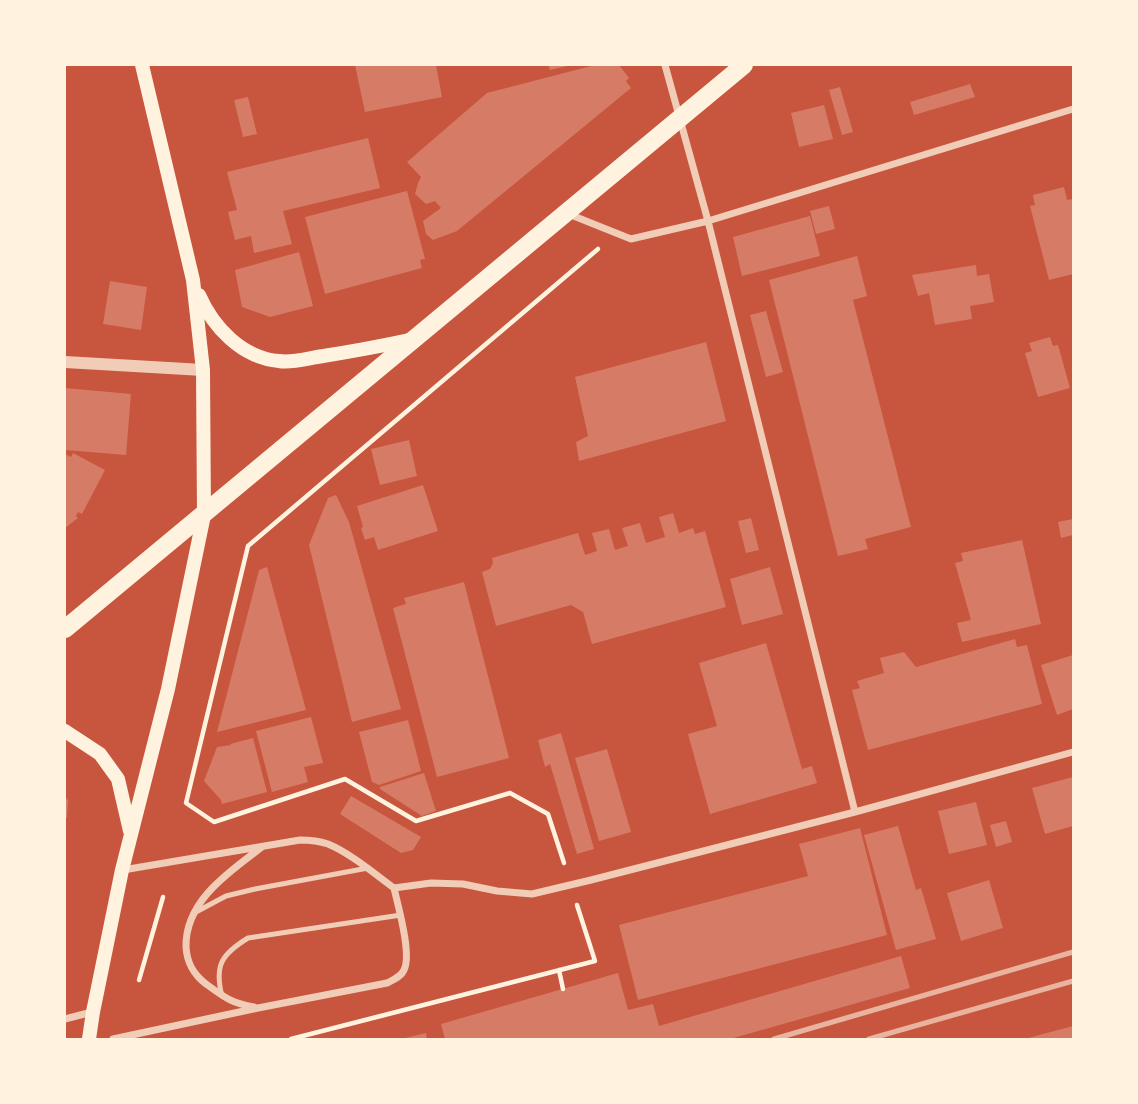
<!DOCTYPE html>
<style>
body{margin:0}
#map{position:relative;width:1138px;height:1104px;overflow:hidden;background:#c8553d;font-family:Inter,sans-serif}
canvas{display:block}
.frame{position:absolute;inset:0;border:66px solid #fff3e0;pointer-events:none}
</style>
<div id="map">
<canvas width="1138" height="1104"></canvas>
<div class="frame"></div>
</div>
<script>
const g = document.querySelector('canvas').getContext('2d');
g.lineJoin = 'round';
function fillPath(path, color) { g.fillStyle = color; g.fill(path, 'evenodd'); }
function strokePath(path, color, width, dash) { g.strokeStyle = color; g.lineWidth = width; g.lineCap = dash ? 'butt' : 'round'; g.setLineDash(dash || []); g.stroke(path); }
fillPath(new Path2D(`
 M355,65H436L442,97L365,112Z
 M548,65H567V66L550,70Z
 M595,65H619L629,78L626,81L631,88L457,231L433,240L426,234L423,221L441,208L435,201L426,204L415,194L418,183L421,177L407,162L487,93Z
 M970,84L975,97L914,115L910,102Z
 M840,87L853,132L842,135L829,90Z
 M248,97L257,134L243,137L234,100Z
 M824,105L833,139L799,147L791,113Z
 M368,138L380,188L283,211L292,244L254,253L251,236L235,240L228,212L237,210L227,172Z
 M1064,187L1067,200L1073,199V274L1049,280L1030,206L1035,205L1033,195Z
 M407,191L425,259L420,260L422,268L325,294L305,217Z
 M829,206L835,229L816,234L810,211Z
 M810,216L820,256L742,276L733,237Z
 M299,252L313,306L270,317L242,307L235,270Z
 M857,256L867,296L853,300L911,527L865,539L868,549L838,556L769,280Z
 M976,265L977,276L989,274L994,302L970,306L972,319L935,325L929,293L918,296L912,275Z
 M110,281L147,287L141,330L103,324Z
 M766,311L783,372L766,377L750,315Z
 M1050,337L1053,346L1058,345L1070,388L1038,397L1025,353L1032,351L1029,343Z
 M706,342L726,421L579,461L576,442L588,436L575,377Z
 M65,388L131,394L126,455L65,450Z
 M409,440L417,476L380,485L371,449Z
 M73,453L105,470L82,514L78,512L76,516L78,518L65,528V454L71,457Z
 M423,485L438,531L378,550L374,537L365,540L361,528L363,527L357,506Z
 M336,495L349,522L401,709L352,722L309,545L328,498Z
 M673,513L679,533L693,528L695,534L705,531L726,607L592,644L583,612L571,605L496,626L482,572L490,569L493,563L492,558L578,533L585,555L597,551L592,533L609,529L615,550L628,546L622,528L640,523L646,543L665,537L659,517Z
 M751,518L759,550L746,553L738,521Z
 M1073,519V535L1061,538L1058,522Z
 M1022,540L1041,624L962,642L957,623L971,620L955,563L963,561L961,553Z
 M267,567L306,710L217,732L259,570Z
 M770,567L783,614L742,625L730,579Z
 M464,582L509,758L437,777L393,608L406,604L404,598Z
 M1015,639L1017,647L1027,645L1042,704L868,750L852,690L860,688L857,681L884,673L880,658L904,652L916,667Z
 M766,643L802,769L812,766L817,783L710,814L688,734L717,726L699,663Z
 M1073,655V709L1057,715L1041,665Z
 M311,717L323,763L304,767L308,782L272,792L256,731Z
 M408,720L421,771L379,785L372,782L359,732Z
 M561,733L594,849L577,854L550,764L545,767L538,740Z
 M253,738L267,792L222,804L221,800L204,781L217,747L231,745L230,744Z
 M607,749L631,832L599,841L575,758Z
 M424,773L436,811L422,816L380,789V787Z
 M1073,777V826L1045,834L1032,788Z
 M351,796L421,837L413,850L401,853L340,814Z
 M65,797L68,800L67,818H65Z
 M976,802L987,845L949,854L938,811Z
 M1006,821L1012,842L996,847L990,825Z
 M898,826L916,890L921,888L936,939L896,950L864,835Z
 M860,828L887,935L638,1000L619,925L808,876L799,844Z
 M989,880L1003,928L961,941L947,893Z
 M901,956L910,988L730,1039H445L441,1024L618,973L628,1010L653,1004L659,1026Z
 M1073,1026V1039H1028V1038Z
 M426,1033L427,1039H405V1038Z`), '#d67c66');
strokePath(new Path2D(`
 M564,863L548,814L510,793L416,821L345,779L214,822L186,803L248,546L598,249
 M559,970L563,989
 M139,980L163,897
 M291,1039L595,961L577,905`), '#fff3e0', 4.5);
strokePath(new Path2D(`
 M196,912L226,896L255,889L368,868
 M222,996C214,965 222,954 248,938L401,915`), '#f1ccb7', 5);
strokePath(new Path2D(`
 M665,65L708,221L855,812
 M566,213L631,239L708,221L1073,109
 M394,888L431,883L463,884L497,891L532,894L591,880L855,812L1073,752
 M254,1007C231,1003 224,997 206,984C193,974 187,963 186,947C185,901 229,872 262,847
 M65,1019L92,1012
 M113,1039L258,1008L387,983C393,980 401,977 404,970C412,954 398,906 394,888C375,874 350,853 328,844C319,841 310,840 300,840L123,870`), '#f1ccb7', 7);
strokePath(new Path2D(`
 M65,362L203,370`), '#f1ccb7', 12);
strokePath(new Path2D(`
 M199,295C213,327 242,358 279,361C291,363 305,359 317,357C349,352 382,346 414,339
 M65,731L100,754L118,779L130,831
 M89,1039L93,1012L122,870L168,689L204,515L203,370L193,280L142,65`), '#fff3e0', 14);
strokePath(new Path2D(`
 M65,629L744,65`), '#fff3e0', 18);
strokePath(new Path2D(`
 M774,1039L1073,952
 M869,1039L1073,981`), '#e9b49f', 5);
</script>
